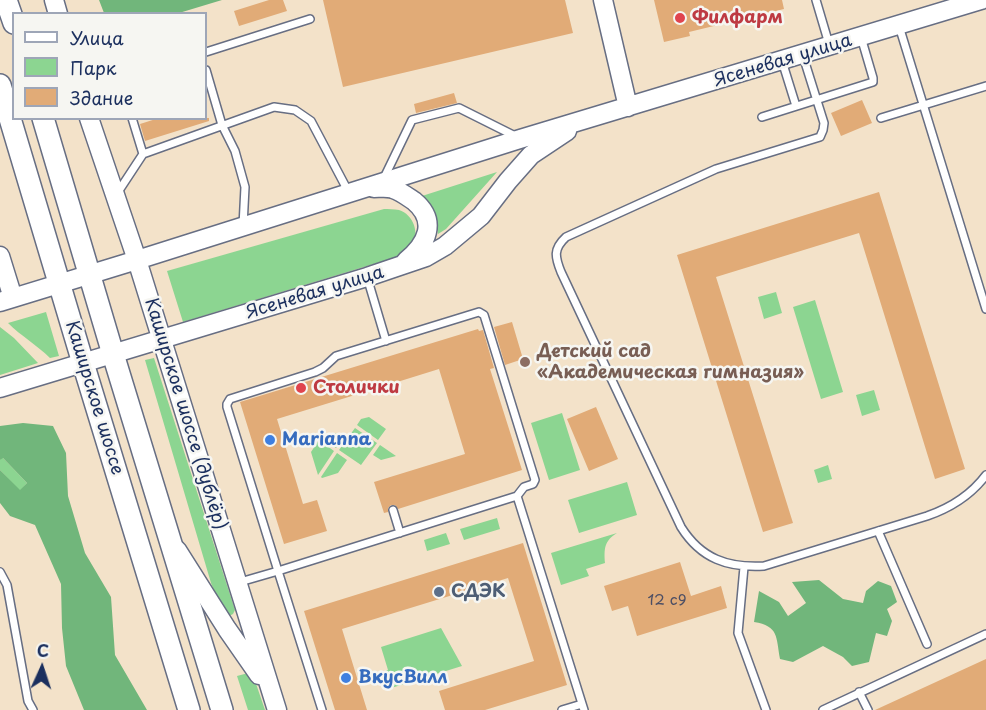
<!DOCTYPE html>
<meta charset="utf-8">
<style>
body{margin:0}
#map{position:relative;width:986px;height:710px;overflow:hidden;background:#f3e2c9;font-family:"Playpen Sans",sans-serif}
canvas{display:block}
.legend{position:absolute;left:12px;top:12px;width:195px;height:108px;box-sizing:border-box;background:#f6f6f2;border:2px solid #9ea6b7;margin:0;padding:8px 10px;list-style:none;font-size:18px;color:#1b2f5e}
.legend li{display:flex;align-items:center;gap:12px;height:30px}
.legend b{width:30px;border:2px solid #9ea6b7}
.north{position:absolute;left:12px;top:638px;width:60px;height:60px;-webkit-text-stroke:4px #f6f6f2;paint-order:stroke;rotate:3deg;font-size:16px;font-weight:700;line-height:24px;text-align:center;color:#1b2f5e}
.north::after{content:'';display:block;margin:auto;width:21px;height:27px;background:#1b2f5e;clip-path:polygon(50% 0,100% 100%,50% 72%,0 100%)}
</style>
<div id="map">
<canvas width="986" height="710"></canvas>
<ul class="legend">
<li><b style="height:8px;background:#fff"></b>Улица</li>
<li><b style="height:16px;background:#8cd591"></b>Парк</li>
<li><b style="height:16px;background:#e1ab77"></b>Здание</li>
</ul>
<div class="north">С</div>
</div>
<script>
const g = document.querySelector('canvas').getContext('2d');
g.lineJoin = 'round';
function fillPath(path, color) { g.fillStyle = color; g.fill(path, 'evenodd'); }
function strokePath(path, color, width, dash) { g.strokeStyle = color; g.lineWidth = width; g.lineCap = dash ? 'butt' : 'round'; g.setLineDash(dash || []); g.stroke(path); }
function label(font, color, halo, rows, align = 'center') {
  g.font = font + ' "Playpen Sans",sans-serif'; g.lineWidth = 5; g.setLineDash([]); g.textBaseline = 'middle'; g.strokeStyle = halo; g.fillStyle = color; for (const [text, x, y, turn = 0] of rows) {
    g.save(); g.translate(x, y); g.rotate((+turn || 0) * Math.PI / 180); g.textAlign = isNaN(turn) ? turn : align; if (halo) g.strokeText(text, 0, 0); g.fillText(text, 0, 0); g.restore();
  }
}
fillPath(new Path2D(`
 M497,172L446,229L438,234C436,218 431,208 422,196Z
 M384,209C388,209 394,209 399,210C413,214 421,234 411,246C408,250 403,253 400,256L183,322L167,271Z
 M776,292L782,313L764,319L758,297Z
 M815,300L843,392L821,399L793,307Z
 M46,312L59,356L50,358C37,345 21,336 8,323Z
 M0,327L14,338L38,363L0,375Z
 M154,358L235,610L233,614L227,617L224,615L211,583L145,360Z
 M874,390L880,410L862,416L856,395Z
 M562,413L580,470L549,480L531,423Z
 M369,417L386,429L378,440L357,425L361,419Z
 M355,428L377,443L361,465L339,450Z
 M335,433L343,438L336,448L320,437Z
 M319,440L334,451L318,475L311,452Z
 M380,445L396,456L381,460L373,455Z
 M337,453L347,460L338,473L322,478L321,477Z
 M2,457L27,483L20,491L0,470V460Z
 M828,465L832,479L818,483L814,470Z
 M627,482L637,515L579,533L568,500Z
 M497,518L500,529L464,540L460,529Z
 M446,533L450,544L427,551L424,540Z
 M617,533C604,541 604,549 605,563L586,569L589,576L561,585L551,553Z
 M441,628L462,666L388,689L381,673L388,670L381,647Z
 M252,672L265,710H248L237,676Z`), '#8cd591');
fillPath(new Path2D(`
 M99,0H222L179,13H104Z
 M23,423L53,426L66,453L68,496L85,553L111,597L115,655L147,710H84L66,666L62,628L61,584L35,525L10,516L0,503V470L20,490L27,483L3,458L0,460V426Z
 M819,580L843,599L863,603L866,591L878,581L891,586L897,602L887,609L892,621L887,636L876,633L869,662L852,666L843,657L823,646L793,662L780,659C776,637 779,626 754,622L759,591L779,602L788,616L806,603L792,582Z`), '#71b67b');
fillPath(new Path2D(`
 M269,0H283L287,11L239,26L234,11Z
 M323,0H565L573,33L343,87Z
 M654,0H782L784,9L689,32L690,36L664,42Z
 M454,93L457,103L416,113L414,104Z
 M862,100L872,123L841,136L831,113Z
 M159,118H209V121L145,141L140,124Z
 M879,192L965,469L935,479L859,233L716,277L793,523L763,532L677,255Z
 M512,322L523,359L505,365L494,327Z
 M478,329L479,331L483,330L494,368L490,369L522,470L398,509L395,505H391L388,508V512L384,513L374,482L465,454L439,369L394,383L277,419L303,504L317,500L327,531L284,544L240,402Z
 M596,407L618,459L589,471L567,419Z
 M523,543L567,685L485,710H445L439,691L534,661L508,578L342,629L367,710H335L304,611Z
 M680,562L691,596L721,586L727,608L637,636L628,606L612,611L604,586Z
 M986,659V710H875Z`), '#e1ab77');
const lane = new Path2D(`
 M816,0L829,44
 M899,26L986,309
 M206,52L310,19
 M803,56L824,123L823,130L820,137L716,169L566,237C553,249 555,257 561,272L681,527C701,559 728,568 764,566L927,516C950,508 971,495 986,475
 M782,61L796,106
 M206,70L222,125L235,151L245,187L243,226
 M762,117L873,82V78L861,37
 M132,118L143,154L274,107L295,110L311,121L348,191
 M881,118L986,86
 M383,180L412,120L459,108L515,136
 M118,192L143,154
 M367,277L386,341
 M393,510L400,533
 M878,531L927,644
 M744,567L738,633L766,710
 M0,572L7,585L28,701L33,710
 M240,582L278,571L227,407V404L230,399L315,372L323,368L336,356L479,312L484,315L535,480L533,484L524,487L517,496
 M859,692L868,710
 M322,710L278,571L517,496L584,710
 M562,710L582,704
 M823,710L986,634`);
const secondary = new Path2D(`
 M54,0L58,14
 M603,0L628,107
 M89,118L137,260L277,710
 M374,188C380,188 388,187 393,189C400,191 408,197 414,201C438,221 427,244 406,261
 M0,256L13,298
 M0,302L137,260L520,139L981,0
 M0,388L367,277L426,257L445,246L481,216L508,181L531,155L567,131
 M177,550L227,629L259,675`);
const primary = new Path2D(`
 M6,0L14,23
 M0,85L83,363L189,710
 M43,118L113,354L222,710`);
strokePath(lane, '#676e83', 10);
strokePath(secondary, '#676e83', 21);
strokePath(primary, '#676e83', 24);
strokePath(lane, '#fff', 7);
strokePath(secondary, '#fff', 18);
strokePath(primary, '#fff', 21);
for (const [x, y, r, color] of [
 [680,18,6,"#e0444e"],
 [525,362,6,"#8d6e63"],
 [301,388,6,"#e0444e"],
 [270,440,6,"#3f7fe0"],
 [439,592,6,"#5c6f8a"],
 [346,678,6,"#3f7fe0"]
]) { const dot = new Path2D(); dot.arc(x, y, r, 0, 2 * Math.PI); g.fillStyle = color; g.fill(dot); strokePath(dot, '#f6f6f2', 2); }
label('15px', '#4c4e64', null, [
 ["12 с9",667,601]
]);
label('bold 18px', '#be3a42', '#f6f6f2', [
 ["Филфарм",692,18],
 ["Столички",313,388]
], 'left');
label('18px', '#1b2f5e', '#f6f6f2', [
 ["Ясеневая улица",783,61,-17],
 ["Ясеневая улица",315,293,-17],
 ["Каширское шоссе",94,398,73],
 ["Каширское шоссе (дублёр)",185,414,73]
]);
label('bold 18px', '#785e54', '#f6f6f2', [
 ["Детский сад",537,352],
 ["«Академическая гимназия»",537,373]
], 'left');
label('bold 18px', '#366cbe', '#f6f6f2', [
 ["Marianna",282,440],
 ["ВкусВилл",358,678]
], 'left');
label('bold 18px', '#4e5e75', '#f6f6f2', [
 ["СДЭК",451,592]
], 'left');
</script>
